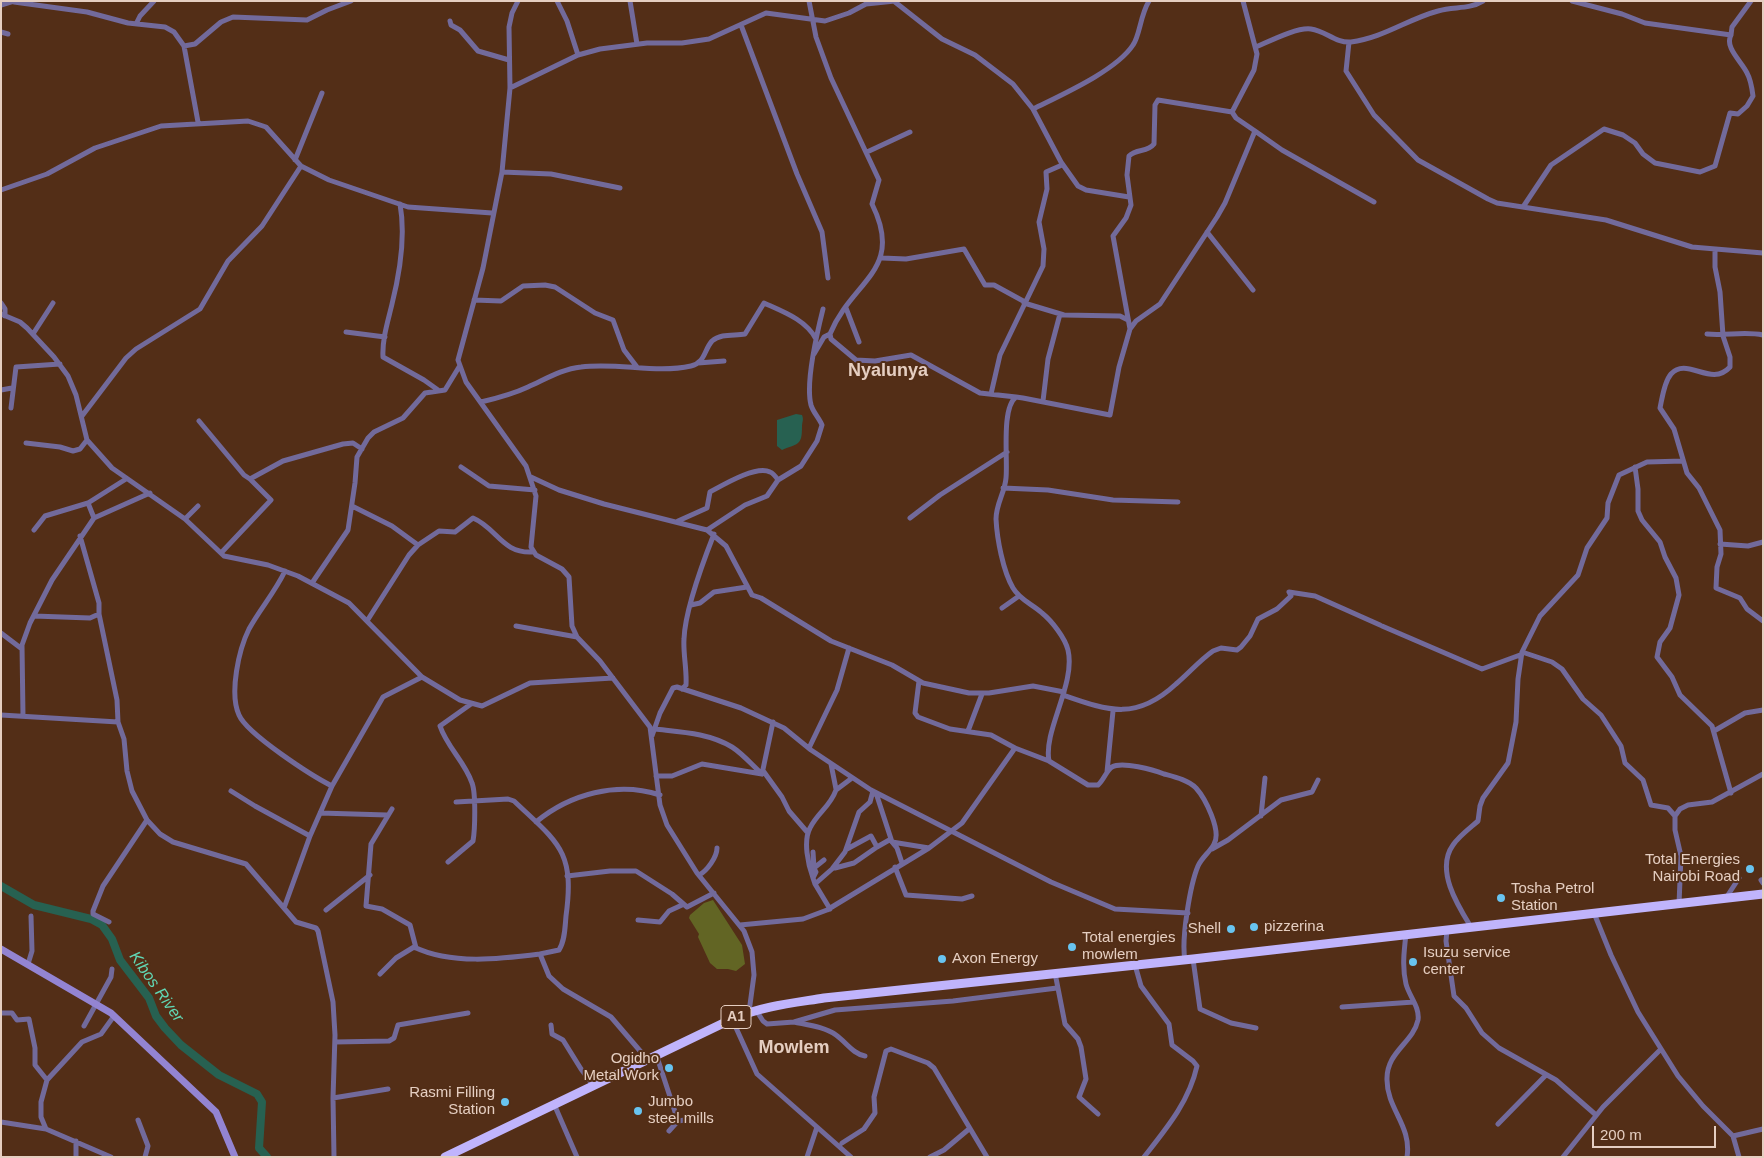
<!DOCTYPE html>
<style>
body{margin:0}
#map{position:relative;width:1764px;height:1158px;overflow:hidden;background:#532e17;font-family:Helvetica,sans-serif}
canvas{display:block}
.frame{position:absolute;inset:0;border:2px solid #e5cec1;pointer-events:none}
.scale{position:absolute;left:1592px;top:1126px;width:124px;height:22px;box-sizing:border-box;border:2px solid #e5cec1;border-top:0;padding-left:6px;font-size:15px;line-height:18px;white-space:nowrap;color:#e5cec1;-webkit-text-stroke:4px #532e17;paint-order:stroke}
</style>
<div id="map">
<canvas width="1764" height="1158"></canvas>
<div class="frame"></div>
<div class="scale">200 m</div>
</div>
<script>
const g = document.querySelector('canvas').getContext('2d');
g.lineJoin = 'round';
function fillPath(path, color) { g.fillStyle = color; g.fill(path, 'evenodd'); }
function strokePath(path, color, width, dash) { g.strokeStyle = color; g.lineWidth = width; g.lineCap = dash ? 'butt' : 'round'; g.setLineDash(dash || []); g.stroke(path); }
function label(font, color, halo, rows, align = 'center') {
  g.font = font + ' Helvetica,sans-serif'; g.lineWidth = 4; g.setLineDash([]); g.textBaseline = 'middle'; g.strokeStyle = halo; g.fillStyle = color; for (const [text, x, y, turn = 0] of rows) {
    g.save(); g.translate(x, y); g.rotate((+turn || 0) * Math.PI / 180); g.textAlign = isNaN(turn) ? turn : align; if (halo) g.strokeText(text, 0, 0); g.fillText(text, 0, 0); g.restore();
  }
}
fillPath(new Path2D(`
 M713,900L742,945L745,964L736,971L728,969H717L710,963L698,937L699,934L689,918L690,915L704,903Z`), '#626524');
fillPath(new Path2D(`
 M796,414L802,415C804,420 802,422 802,427C802,446 798,443 782,450L777,446V420Z`), '#276151');
strokePath(new Path2D(`
 M1,886L34,905L91,919L102,925L112,939L120,960L149,998L156,1016L165,1028L181,1045L219,1075L257,1094L262,1102L259,1148L267,1157`), '#276151', 8);
strokePath(new Path2D(`
 M518,1L512,13L509,27L510,88L502,172L483,268L458,360L466,382L526,466L536,496L531,547L536,555L562,569L569,577L572,626L577,637L600,661L650,727L660,805L667,825L697,873L744,931L752,952L754,975L749,1012
 M557,1L567,21L578,55
 M630,1L637,44
 M809,1L816,37L831,78L879,180L872,204C905,271 852,280 830,334L824,337L814,354
 M1572,1L1622,14L1645,23L1731,35L1732,27L1751,1
 M14,2L87,12L128,23L165,27L174,32L184,46L198,122
 M895,2L942,39L975,55L1013,84L1033,109L1061,162L1078,186L1086,190L1129,197
 M1,5L14,1
 M450,21L451,25L460,30L478,51L509,60
 M136,24L140,16L154,1
 M741,25L797,174L822,232L828,278
 M1,32L8,34
 M1349,42L1346,71L1374,115L1418,160L1488,199L1497,203L1606,220L1692,247L1763,253
 M184,46L195,44L221,22L233,17L307,20L327,10L351,1
 M1256,47C1270,41 1297,27 1311,29C1326,31 1335,43 1351,42C1383,38 1408,19 1438,11C1454,6 1468,10 1483,1
 M510,88L578,55L600,49L647,43H682L709,39L766,13L825,21L849,13L866,4L895,1
 M1033,109C1061,95 1116,71 1133,45C1140,35 1140,16 1149,1
 M1255,131L1282,150L1374,202
 M867,152L910,132
 M295,160L322,93
 M502,172L551,174L620,188
 M1,190L47,174L95,148L161,126L248,121L266,127L301,166L329,180L408,207L492,213
 M400,204C406,237 400,272 392,304C388,321 382,339 383,357L424,380L438,390
 M1523,207L1551,165L1604,129L1623,135L1635,143L1643,154L1655,163L1700,172L1715,166L1730,113L1738,114L1747,106L1753,96C1752,88 1751,80 1747,73C1742,62 1724,47 1731,35
 M1207,232L1253,290
 M1715,250V267L1720,292L1723,336L1730,357V367C1711,388 1687,356 1671,374C1664,382 1662,399 1660,408L1674,429L1687,473L1699,488L1720,530L1721,554L1717,567L1716,588L1740,598L1747,609L1763,621
 M882,258L906,259L964,249L985,285H994L1025,302
 M474,300L501,301L523,286L545,285L555,287L595,313L613,320L624,350L637,367
 M1,303L5,309V316
 M1024,303L1064,315L1120,316L1128,320
 M846,308L859,342
 M1,314L20,322L27,328L54,357L68,376L76,395L87,440L112,468L185,519L224,556L268,565L298,576L349,603L422,677L460,700L482,706L530,683L613,678
 M1130,329L1113,236L1126,218L1131,205L1127,175L1129,156C1137,148 1147,153 1154,144L1155,105L1158,100L1232,112
 M346,332L385,337
 M33,334L53,303
 M830,334L831,339L856,360L875,361L911,355L980,393L1016,397
 M1707,334C1726,336 1744,331 1763,335
 M698,363L724,361
 M1,390L12,388
 M991,394L1000,355L1043,266L1044,249L1039,222L1047,189L1046,172L1062,165
 M1043,401L1048,359L1060,314
 M481,402C498,398 513,394 528,387C546,379 562,369 581,367C618,362 655,374 691,366C705,363 704,350 712,341C721,333 735,336 745,334L764,303C784,312 806,320 816,339
 M11,408L16,367L60,364
 M82,416L126,358L136,349L200,309L228,261L262,226L301,166
 M199,421L244,475L250,479L271,500L221,553
 M26,443L60,447L73,451L80,449L87,440
 M461,467L489,486L535,490
 M1635,467L1638,489V511L1642,520L1660,542L1665,557L1676,578L1679,595L1670,628L1660,642L1657,657L1672,677L1680,695L1712,726L1731,793
 M531,477L559,490L604,504L707,530L726,546L752,595L761,598L831,641L892,665L923,683L969,693H989L1033,686L1064,692
 M250,479L283,461L343,444L353,443L362,449
 M1003,488L1048,490L1113,500L1178,502
 M88,503L94,518
 M352,506L392,526L418,545L439,531L455,532L473,518C497,528 502,554 533,552
 M910,518L940,495L1007,452
 M185,519L198,506
 M678,521L707,508L710,492C723,485 756,465 770,472C773,473 776,477 778,480
 M34,530L45,516L88,503L126,479
 M707,530L745,505L767,496L778,480L801,466L817,441L822,425C819,418 813,412 811,405C805,382 817,333 823,309
 M80,536L99,603V614L117,700L118,722L124,739L127,771L132,791L147,820L160,834L173,842L246,864L296,922L316,928L318,931L333,1002L335,1035L333,1098L334,1157
 M1720,544L1748,546L1763,542
 M312,583L348,530L355,483L357,457L368,438L374,432L403,418L425,393L445,390L459,367
 M691,605L700,603L714,592L747,587
 M1002,608L1019,596
 M34,616L90,618L99,614
 M367,621L409,555L418,545
 M516,626L577,637
 M1382,626L1482,669L1520,655
 M1,633L22,649
 M1522,652L1552,662L1562,669L1583,699L1601,715L1621,746L1625,763L1643,780L1651,805L1668,808L1675,816
 M919,681L915,713L918,717L950,729L991,735L1015,748
 M682,689L686,685C687,669 683,654 684,639C685,610 703,562 714,534
 M1063,695C1109,711 1136,721 1176,684C1189,673 1200,660 1213,651L1221,648L1237,650L1241,647L1250,636L1258,619L1277,609L1291,596L1289,592L1315,596L1380,625
 M1,715L118,722
 M23,716L22,645L30,623L52,580L94,518L150,493
 M655,729C681,732 709,733 732,747C743,754 752,765 762,774
 M968,731L982,694
 M1714,731L1745,713L1763,710
 M652,736L660,713L673,688L677,687L741,708L784,728L811,750L871,790L1051,882L1115,909L1188,913
 M809,748L837,690L849,648
 M831,764L836,789
 M764,772L782,797L789,811L808,833
 M1107,772L1113,711
 M656,776H672L702,764L762,774L773,722
 M332,786L383,697L422,677
 M231,791L255,806L310,836
 M456,802L508,799L514,801C558,843 575,850 566,916C565,927 565,941 559,950L540,954
 M392,809L371,844L366,906L382,909L410,925L416,948
 M320,813L387,815
 M1261,816L1265,778
 M536,822C570,794 617,781 660,795
 M892,842L897,848L902,863
 M877,847L891,839
 M1212,849L1228,840L1281,800L1312,792L1318,780
 M813,852L814,868
 M824,860L814,868L816,872L813,878L815,884L832,869L845,852L859,812L870,802L873,791L877,796L892,842L929,848
 M448,862L473,841C475,830 476,793 472,783C465,762 447,747 440,726L471,704
 M895,867L906,895L962,899L972,896
 M835,868L854,863L877,847L871,836L847,849
 M699,875C707,871 717,857 717,848
 M567,876L610,871H636L672,894L687,907L714,893
 M813,878C808,864 803,841 810,828C818,812 830,807 836,790L852,778
 M1761,880L1763,883
 M815,884L830,909
 M1726,898L1739,878
 M1679,904L1681,856L1675,830V816L1680,809L1688,805L1712,802L1763,774
 M284,908L310,836L332,786C312,776 247,734 239,715C229,693 239,649 249,629C260,609 275,592 285,571
 M326,910L370,875
 M1594,913L1611,955L1638,1012L1678,1076L1703,1106L1733,1136L1739,1157
 M638,920L660,922L669,911L682,905
 M109,922L93,914V911L103,886L147,820
 M740,925L803,919L827,910L929,848L962,823L1015,748L1049,761
 M1471,927C1458,906 1435,870 1453,845C1459,836 1470,828 1478,821L1480,806L1483,798L1508,763L1516,722L1518,679L1522,652L1540,616L1578,575L1587,548L1607,518L1608,503L1619,475L1647,462L1683,461
 M1447,930L1446,941L1454,996L1466,1008L1482,1033L1499,1048L1556,1080L1596,1115
 M1406,934C1404,951 1402,968 1406,984C1409,996 1420,1007 1418,1020C1413,1043 1386,1052 1387,1080C1387,1109 1412,1126 1407,1157
 M1193,959L1200,1009L1231,1023L1256,1028
 M1185,960C1181,940 1190,885 1198,866C1202,857 1210,852 1214,844C1222,831 1205,798 1196,788C1188,780 1175,777 1164,774C1154,770 1122,761 1112,767C1106,771 1104,780 1098,785H1088L1049,761C1043,731 1076,684 1068,650C1065,638 1052,621 1042,613C1032,604 1020,600 1013,588C1003,571 997,539 996,519C996,504 1005,492 1006,478C1008,460 1001,408 1016,397L1023,398L1110,415L1119,367L1130,329L1136,321L1160,304L1217,217L1225,203L1255,131L1236,118L1232,112L1254,70L1257,54L1243,1
 M28,964L32,951L31,916
 M1135,965L1141,986L1169,1024L1172,1045L1193,1061L1197,1066C1189,1102 1166,1129 1144,1157
 M1055,973L1065,1024L1078,1039L1081,1047L1086,1079L1079,1097L1098,1114
 M380,974L396,958L414,947C451,965 500,959 540,954L549,976L563,989L611,1017L647,1059
 M1342,1007L1414,1002
 M756,1010L763,1021L767,1024L794,1022L835,1010L953,1001L1057,988
 M1,1013H12L17,1020L29,1019L35,1048V1065L47,1080
 M732,1019L757,1074L851,1157
 M794,1022C808,1025 825,1027 836,1035C846,1042 853,1054 865,1056
 M551,1025L552,1034L563,1040L581,1069L593,1085
 M84,1026L111,977L112,969
 M335,1042L389,1041L394,1038L398,1025L468,1013
 M656,1054L678,1121L669,1131
 M333,1098L388,1089
 M554,1104L577,1157
 M138,1120L148,1146L145,1157
 M678,1121L692,1119
 M1,1122L46,1129L111,1157
 M1498,1124L1546,1075
 M46,1129L41,1117V1102L47,1080L82,1042L101,1034L114,1016
 M1733,1136L1763,1129
 M76,1141V1157
 M842,1143L864,1129L875,1113L874,1097L886,1051L891,1049L928,1063L934,1068L987,1157
 M807,1157L817,1127
 M930,1157L944,1150L969,1129
 M1563,1157L1603,1107L1661,1049`), '#726a9b', 5);
strokePath(new Path2D(`
 M1,949L111,1013L216,1112L235,1157`), '#9384d2', 7);
strokePath(new Path2D(`
 M445,1157L732,1019C762,1006 793,1003 824,998L1193,959L1763,894`), '#c0b4fc', 9);
for (const [x, y, r, color] of [
 [1750,869,5,"#68c4f0"],
 [1501,898,5,"#68c4f0"],
 [1254,927,5,"#68c4f0"],
 [1231,929,5,"#68c4f0"],
 [1072,947,5,"#68c4f0"],
 [942,959,5,"#68c4f0"],
 [1413,962,5,"#68c4f0"],
 [669,1068,5,"#68c4f0"],
 [505,1102,5,"#68c4f0"],
 [638,1111,5,"#68c4f0"]
]) { const dot = new Path2D(); dot.arc(x, y, r, 0, 2 * Math.PI); g.fillStyle = color; g.fill(dot); strokePath(dot, '#532e17', 2); }
for (const [x, y, w] of [
 [736,1017,30]
]) { const box = new Path2D(); box.roundRect(x - w / 2, y - 11.5, w, 23, 4); g.fillStyle = '#532e17'; g.fill(box); strokePath(box, '#e5cec1', 1); }
label('bold 14px', '#e5cec1', null, [
 ["A1",736,1017]
]);
label('15px', '#e5cec1', '#532e17', [
 ["Total Energies",1740,860,"right"],
 ["Nairobi Road",1740,877,"right"],
 ["Tosha Petrol",1511,889],
 ["Station",1511,906],
 ["pizzerina",1264,927],
 ["Shell",1221,929,"right"],
 ["Total energies",1082,938],
 ["mowlem",1082,955],
 ["Isuzu service",1423,953],
 ["center",1423,970],
 ["Axon Energy",952,959],
 ["Ogidho",659,1059,"right"],
 ["Metal Work",659,1076,"right"],
 ["Rasmi Filling",495,1093,"right"],
 ["Station",495,1110,"right"],
 ["Jumbo",648,1102],
 ["steel mills",648,1119]
], 'left');
label('italic 16px', '#61d8b5', '#532e17', [
 ["Kibos River",156,987,55]
]);
label('bold 18px', '#e5cec1', '#532e17', [
 ["Nyalunya",888,371],
 ["Mowlem",794,1048]
]);
</script>
